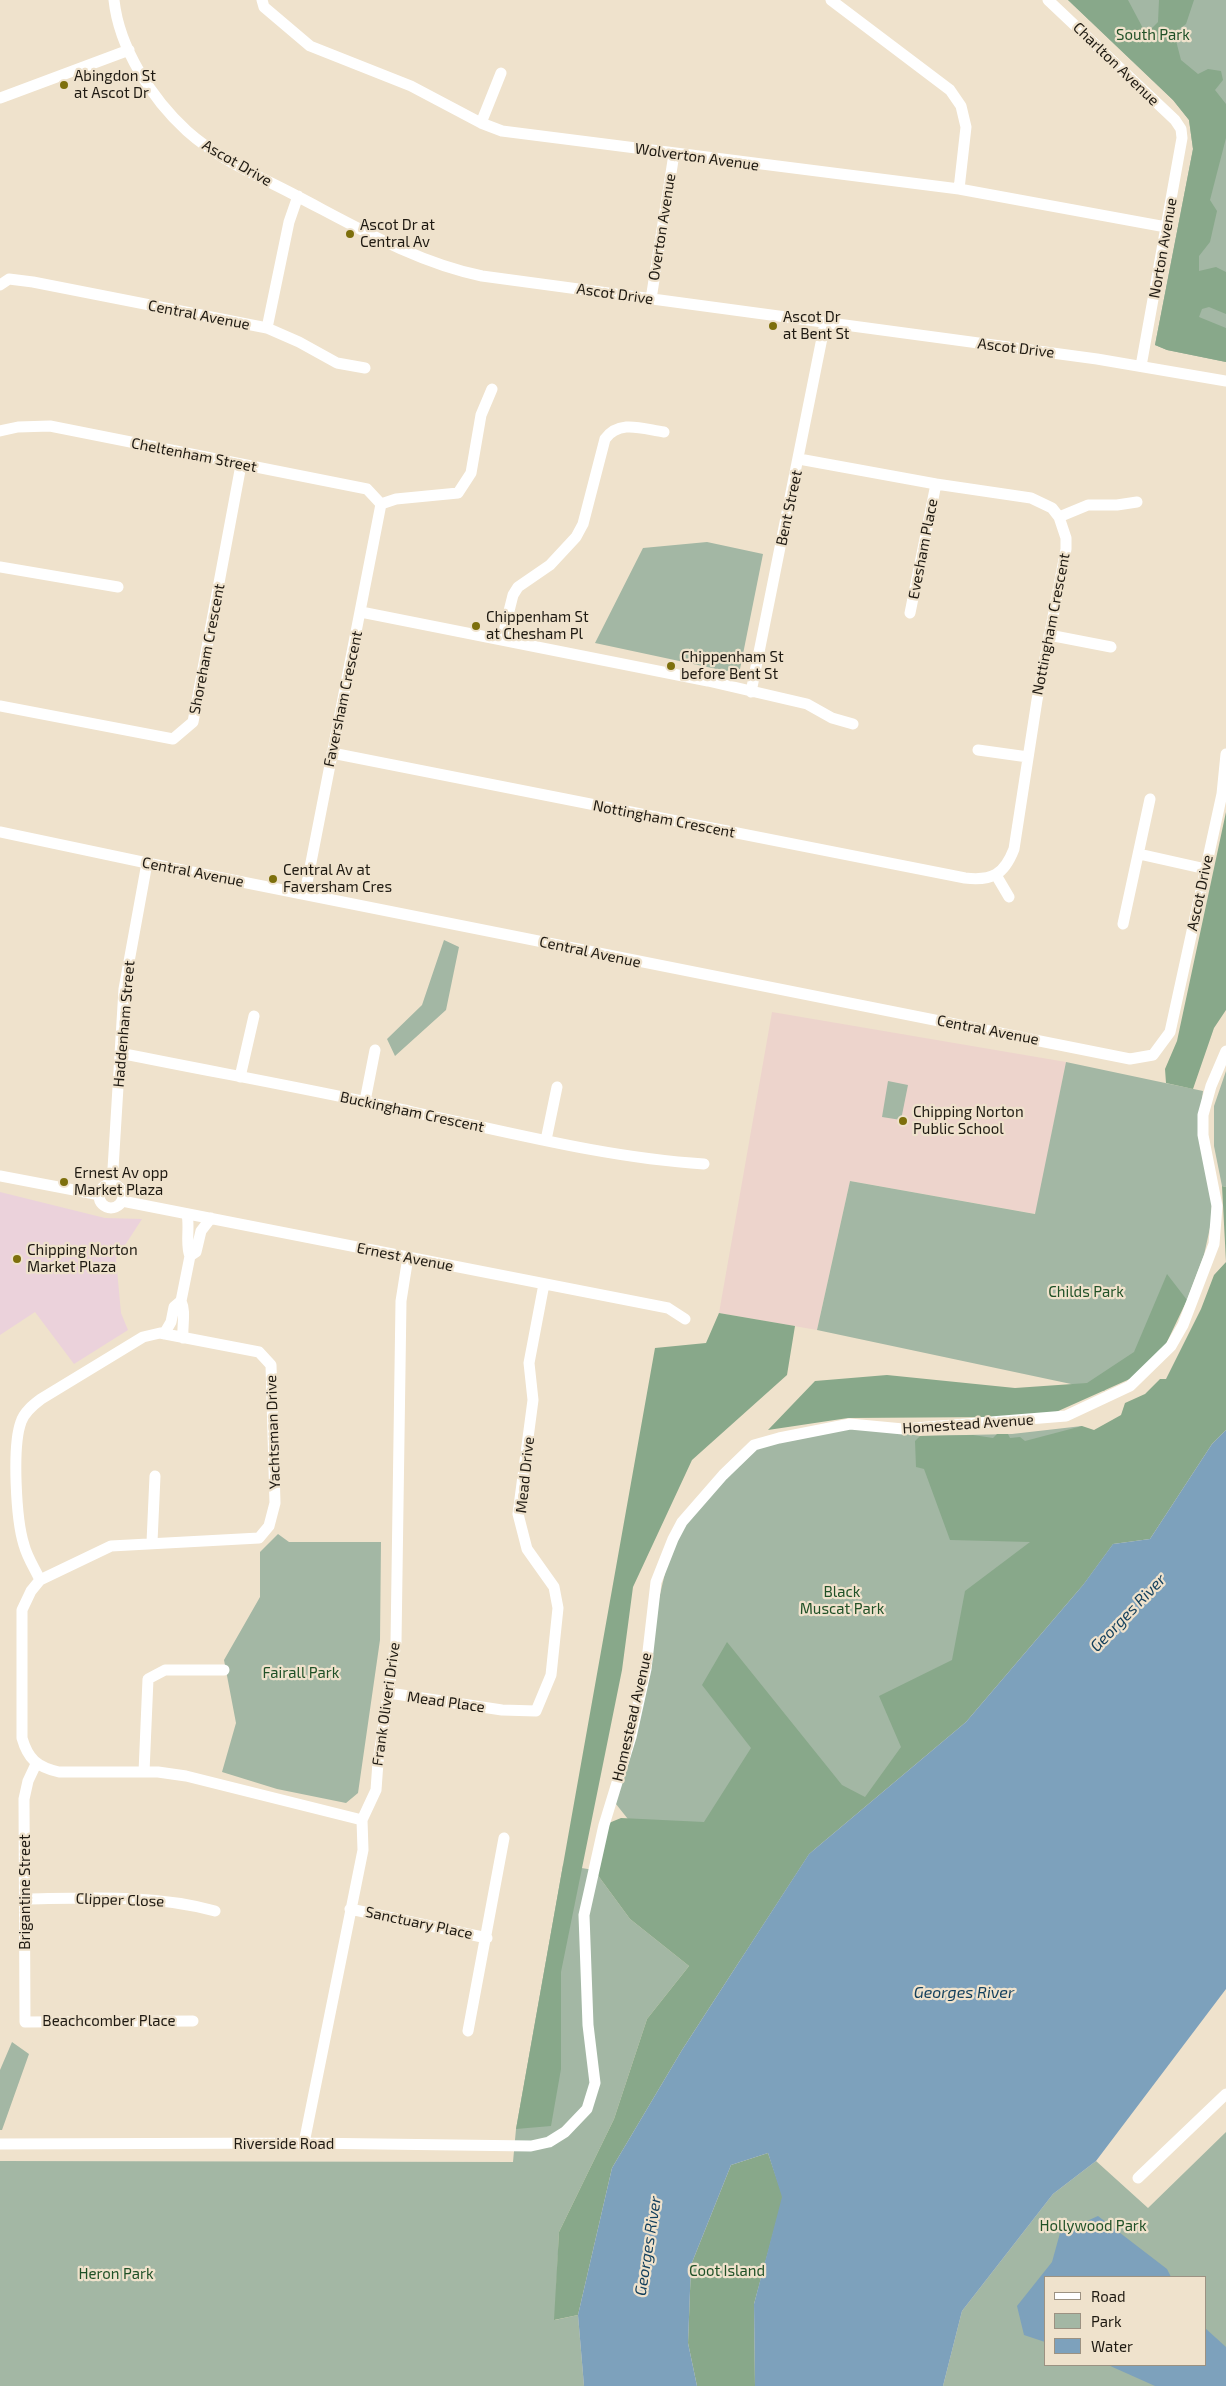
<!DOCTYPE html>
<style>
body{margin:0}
#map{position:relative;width:1226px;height:2386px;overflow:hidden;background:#efe2cc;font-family:"Exo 2",sans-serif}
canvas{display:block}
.legend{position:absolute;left:1044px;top:2276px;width:162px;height:90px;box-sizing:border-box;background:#efe2cc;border:1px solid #9c9282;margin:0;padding:6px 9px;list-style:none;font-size:15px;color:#1f1a12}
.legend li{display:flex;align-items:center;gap:10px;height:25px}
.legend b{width:25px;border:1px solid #9c9282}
</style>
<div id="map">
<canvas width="1226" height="2386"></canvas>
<ul class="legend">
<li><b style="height:6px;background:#fff"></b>Road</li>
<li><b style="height:14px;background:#a3b7a4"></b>Park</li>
<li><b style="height:14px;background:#7da1bc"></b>Water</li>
</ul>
</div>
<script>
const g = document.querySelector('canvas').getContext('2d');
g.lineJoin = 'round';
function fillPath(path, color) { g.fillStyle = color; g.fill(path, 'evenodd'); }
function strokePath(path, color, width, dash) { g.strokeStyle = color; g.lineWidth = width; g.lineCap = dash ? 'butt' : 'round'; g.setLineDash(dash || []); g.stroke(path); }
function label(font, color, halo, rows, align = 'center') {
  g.font = font + ' "Exo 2",sans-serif'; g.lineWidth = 4.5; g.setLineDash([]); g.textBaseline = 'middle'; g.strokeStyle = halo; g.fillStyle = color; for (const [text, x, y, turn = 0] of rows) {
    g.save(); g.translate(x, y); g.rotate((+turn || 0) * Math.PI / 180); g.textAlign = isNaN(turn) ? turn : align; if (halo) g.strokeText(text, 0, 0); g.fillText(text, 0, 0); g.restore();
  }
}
fillPath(new Path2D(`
 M0,1192L105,1218L142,1219L116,1259L121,1313L128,1330L74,1364L35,1312L0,1335Z`), '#ebd2db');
fillPath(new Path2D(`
 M772,1012L1066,1062L1036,1214L850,1181L817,1330L719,1313Z`), '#edd4cc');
fillPath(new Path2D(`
 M1068,0H1226V362L1167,350L1155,345L1193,149L1189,120L1173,100Z
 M707,542L763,554L740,669L726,671L595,643L643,548Z
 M444,940L459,947L446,1010L395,1056L387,1039L422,1005Z
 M1066,1062L1203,1091L1198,1130L1212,1201L1211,1223L1204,1255L1187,1300L1104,1391L817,1330L850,1181L1035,1214Z
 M1226,1071V1187L1222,1186L1214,1146V1106Z
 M888,1081L908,1085L901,1120L882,1117Z
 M850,1424L920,1436L1012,1434L1082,1426L1113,1544L1083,1585L809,1854L740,1960L612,1799L673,1539L754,1445Z
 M278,1534L289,1542H381L380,1640L358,1793L346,1803L277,1789L222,1772L236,1723L224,1660L260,1597V1552Z
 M563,1865L594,1870L630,1919L689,1966L647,2019L614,2119L559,2232L555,2320L578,2315L584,2386H0V2161L513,2162L516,2129Z
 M12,2042L29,2054L2,2130H0V2070Z
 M1226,2132V2386H943L962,2311L1053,2194L1096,2161L1148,2208ZM1045,2277H1205V2365H1045Z`), '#a3b7a4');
fillPath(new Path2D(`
 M1068,0H1128L1146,34L1158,22L1159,0H1194L1186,24L1174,33L1181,60L1198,74L1208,69L1221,71L1223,80L1215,90L1226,104V138L1210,200L1217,211L1210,242L1199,256V271L1216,267L1226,272V314L1209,307L1202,309L1199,317L1226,328V362L1167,350L1155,345L1193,149L1189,120L1173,100Z
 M1226,812V1010L1214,1028L1193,1089L1166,1083L1165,1069L1177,1041Z
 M1222,1186L1226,1187V1430L1212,1444L1150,1539L1113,1544L1083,1585L966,1722L809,1854L682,2050L612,2168L578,2315L554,2320L559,2232L614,2119L647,2019L689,1966L630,1919L594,1870L604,1825L621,1818L704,1822L751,1748L702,1685L727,1642L842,1785L865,1797L901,1747L879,1696L952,1660L965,1591L1030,1542L950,1540L924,1469L916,1467L915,1441L920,1436L973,1435L993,1438L997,1434H1008L1010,1438L1020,1437L1025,1441L1082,1426L1094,1430L1121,1415L1125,1403L1145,1394L1160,1379H1166L1201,1309L1214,1275L1226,1262Z
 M1167,1274L1187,1300L1166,1344L1132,1378L1056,1412L1000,1417L848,1418L768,1430L815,1381L887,1375L1015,1388L1087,1383L1134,1352Z
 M719,1313L795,1326L787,1375L692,1460L633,1587L622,1670L561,1972V2069L551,2126L516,2129L655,1348L706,1343Z
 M768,2153L783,2197L754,2304L755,2386H697L688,2343L691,2265L731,2165Z`), '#88a88a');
fillPath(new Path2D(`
 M1226,1430V1989L1096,2161L1053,2194L962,2311L943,2386H755L754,2304L782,2197L768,2153L731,2165L691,2265L688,2343L697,2386H584L578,2315L612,2168L682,2050L809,1854L966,1722L1083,1585L1113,1544L1150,1539L1212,1444Z
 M1098,2216L1167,2269L1171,2277H1045V2342L1024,2335L1017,2306L1052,2262L1060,2233Z
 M1205,2328L1226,2347V2386H1155L1108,2365H1205Z`), '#7da1bc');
strokePath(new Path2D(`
 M114,0C119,48 152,99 187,131C217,158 256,175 291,193C353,225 414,262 482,276L1097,359L1226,381
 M262,0L264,7L310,46L411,86L481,123L502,131L959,189L1166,227
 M831,0L950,90L961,106L966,127L959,189
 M1048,0L1175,120L1181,129L1182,138L1141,366
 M0,98L129,50
 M481,123L501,73
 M0,285L9,279L33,282L267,328L299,342L337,363L365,368
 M651,299L674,154
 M267,328L289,222L298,196
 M0,431L18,427L50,426L367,489L381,504
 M381,504L396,499L458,493L471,473L481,415L492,389
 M1059,517L1088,505H1117L1137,502
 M0,567L118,587
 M361,612L708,681L807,704L832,718L853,724
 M910,613L936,484
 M1049,635L1111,647
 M502,639L513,595L518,587L550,565L576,537L583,524L605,439C619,419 643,429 664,432
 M751,692L825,323
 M0,706L173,739L193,722L241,465
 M978,750L1028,757
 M332,753L965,878C992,881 1004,875 1014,849L1037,700L1066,549V538L1059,517L1052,508L1031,498L936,484L799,459
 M0,832L147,863L1130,1059L1153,1055L1170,1032L1222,794L1226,754
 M1139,854L1206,869
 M996,875L1009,897
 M305,893L381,504
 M1123,924L1150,799
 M120,1053C218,1073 316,1090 413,1112C509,1132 606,1158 704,1164
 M240,1077L254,1016
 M365,1101L375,1050
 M546,1140L557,1087
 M0,1176L100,1195
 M99 1196a12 12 0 1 1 24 0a12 12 0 1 1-24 0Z
 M112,1185L124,989L147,863
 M122,1201L668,1308L685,1319
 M190,1256L196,1252L201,1231L211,1218
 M181,1301C186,1312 182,1325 183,1338
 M164,1334L171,1322L174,1307L181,1301L190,1256C185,1246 190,1228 187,1214
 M152,1542L155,1476
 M40,1580L111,1546L259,1538L269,1526L275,1503L271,1365L259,1352L160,1333L143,1337L41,1399C33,1405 24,1412 21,1422C12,1446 16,1520 24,1545C27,1557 35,1569 40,1580L31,1591L22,1610V1738C28,1759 37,1767 59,1772H158L186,1776L362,1820
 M389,1693L502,1710L536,1711L551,1675L558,1608L554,1587L527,1549L518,1514L533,1400L529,1363L544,1284
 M36,1764L28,1781L24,1799L25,2022L193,2021
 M144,1772L148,1679L165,1670H224
 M25,1899C88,1898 154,1894 215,1911
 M350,1909L487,1938
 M468,2031L504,1838
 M304,2143L363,1850L362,1820L376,1790L378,1762L396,1642L401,1301L408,1257
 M0,2144L304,2143L531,2146L549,2142L565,2132L587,2109L595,2083L588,2025L584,1915L604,1825L631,1737L646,1669L656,1582L673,1539L682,1522L723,1475L754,1445L779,1438L850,1424L903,1429L1066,1416L1130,1386L1171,1346L1183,1325L1214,1244L1217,1206L1203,1135V1115L1211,1086L1226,1051
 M1138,2178L1226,2094`), '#fff', 11);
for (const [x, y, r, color] of [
 [64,85,5,"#7d6f0c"],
 [350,234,5,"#7d6f0c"],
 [773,326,5,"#7d6f0c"],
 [476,626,5,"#7d6f0c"],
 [671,666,5,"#7d6f0c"],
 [273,879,5,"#7d6f0c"],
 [903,1121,5,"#7d6f0c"],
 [64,1182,5,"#7d6f0c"],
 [17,1259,5,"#7d6f0c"]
]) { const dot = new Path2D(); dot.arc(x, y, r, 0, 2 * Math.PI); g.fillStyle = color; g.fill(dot); strokePath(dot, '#efe2cc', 2); }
label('15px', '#205127', '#efe2cc', [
 ["South Park",1153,35],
 ["Childs Park",1086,1292],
 ["Black",842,1592],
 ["Muscat Park",842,1609],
 ["Fairall Park",301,1673],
 ["Hollywood Park",1093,2226],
 ["Coot Island",727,2271],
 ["Heron Park",116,2274]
]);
label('15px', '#1f1a12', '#efe2cc', [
 ["Charlton Avenue",1116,64,44],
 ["Wolverton Avenue",697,157,8],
 ["Ascot Drive",237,163,30],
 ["Overton Avenue",662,227,-81],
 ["Norton Avenue",1163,248,-80],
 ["Ascot Drive",615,294,8],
 ["Central Avenue",199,315,11],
 ["Ascot Drive",1016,348,7],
 ["Cheltenham Street",194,455,11],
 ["Bent Street",789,508,-78],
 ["Evesham Place",923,549,-79],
 ["Nottingham Crescent",1051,624,-79],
 ["Shoreham Crescent",207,649,-79],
 ["Faversham Crescent",343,699,-78],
 ["Nottingham Crescent",664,819,11],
 ["Central Avenue",193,872,11],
 ["Ascot Drive",1200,893,-78],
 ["Central Avenue",590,952,12],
 ["Haddenham Street",124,1024,-85],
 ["Central Avenue",988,1030,11],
 ["Buckingham Crescent",412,1112,12],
 ["Ernest Avenue",405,1257,11],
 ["Homestead Avenue",968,1424,-4],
 ["Yachtsman Drive",273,1432,-92],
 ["Mead Drive",525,1475,-84],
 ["Mead Place",446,1702,8],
 ["Frank Oliveri Drive",386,1704,-82],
 ["Homestead Avenue",632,1717,-77],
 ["Brigantine Street",25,1892,-90],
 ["Clipper Close",120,1900,2],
 ["Sanctuary Place",419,1923,12],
 ["Beachcomber Place",109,2021],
 ["Riverside Road",284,2144]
]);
label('15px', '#1f1a12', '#efe2cc', [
 ["Abingdon St",74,76],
 ["at Ascot Dr",74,93],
 ["Ascot Dr at",360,225],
 ["Central Av",360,242],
 ["Ascot Dr",783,317],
 ["at Bent St",783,334],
 ["Chippenham St",486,617],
 ["at Chesham Pl",486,634],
 ["Chippenham St",681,657],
 ["before Bent St",681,674],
 ["Central Av at",283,870],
 ["Faversham Cres",283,887],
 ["Chipping Norton",913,1112],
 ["Public School",913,1129],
 ["Ernest Av opp",74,1173],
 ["Market Plaza",74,1190],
 ["Chipping Norton",27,1250],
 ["Market Plaza",27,1267]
], 'left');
label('italic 16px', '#123f5c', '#efe2cc', [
 ["Georges River",1128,1613,-46],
 ["Georges River",964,1993],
 ["Georges River",648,2246,-81]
]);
</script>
